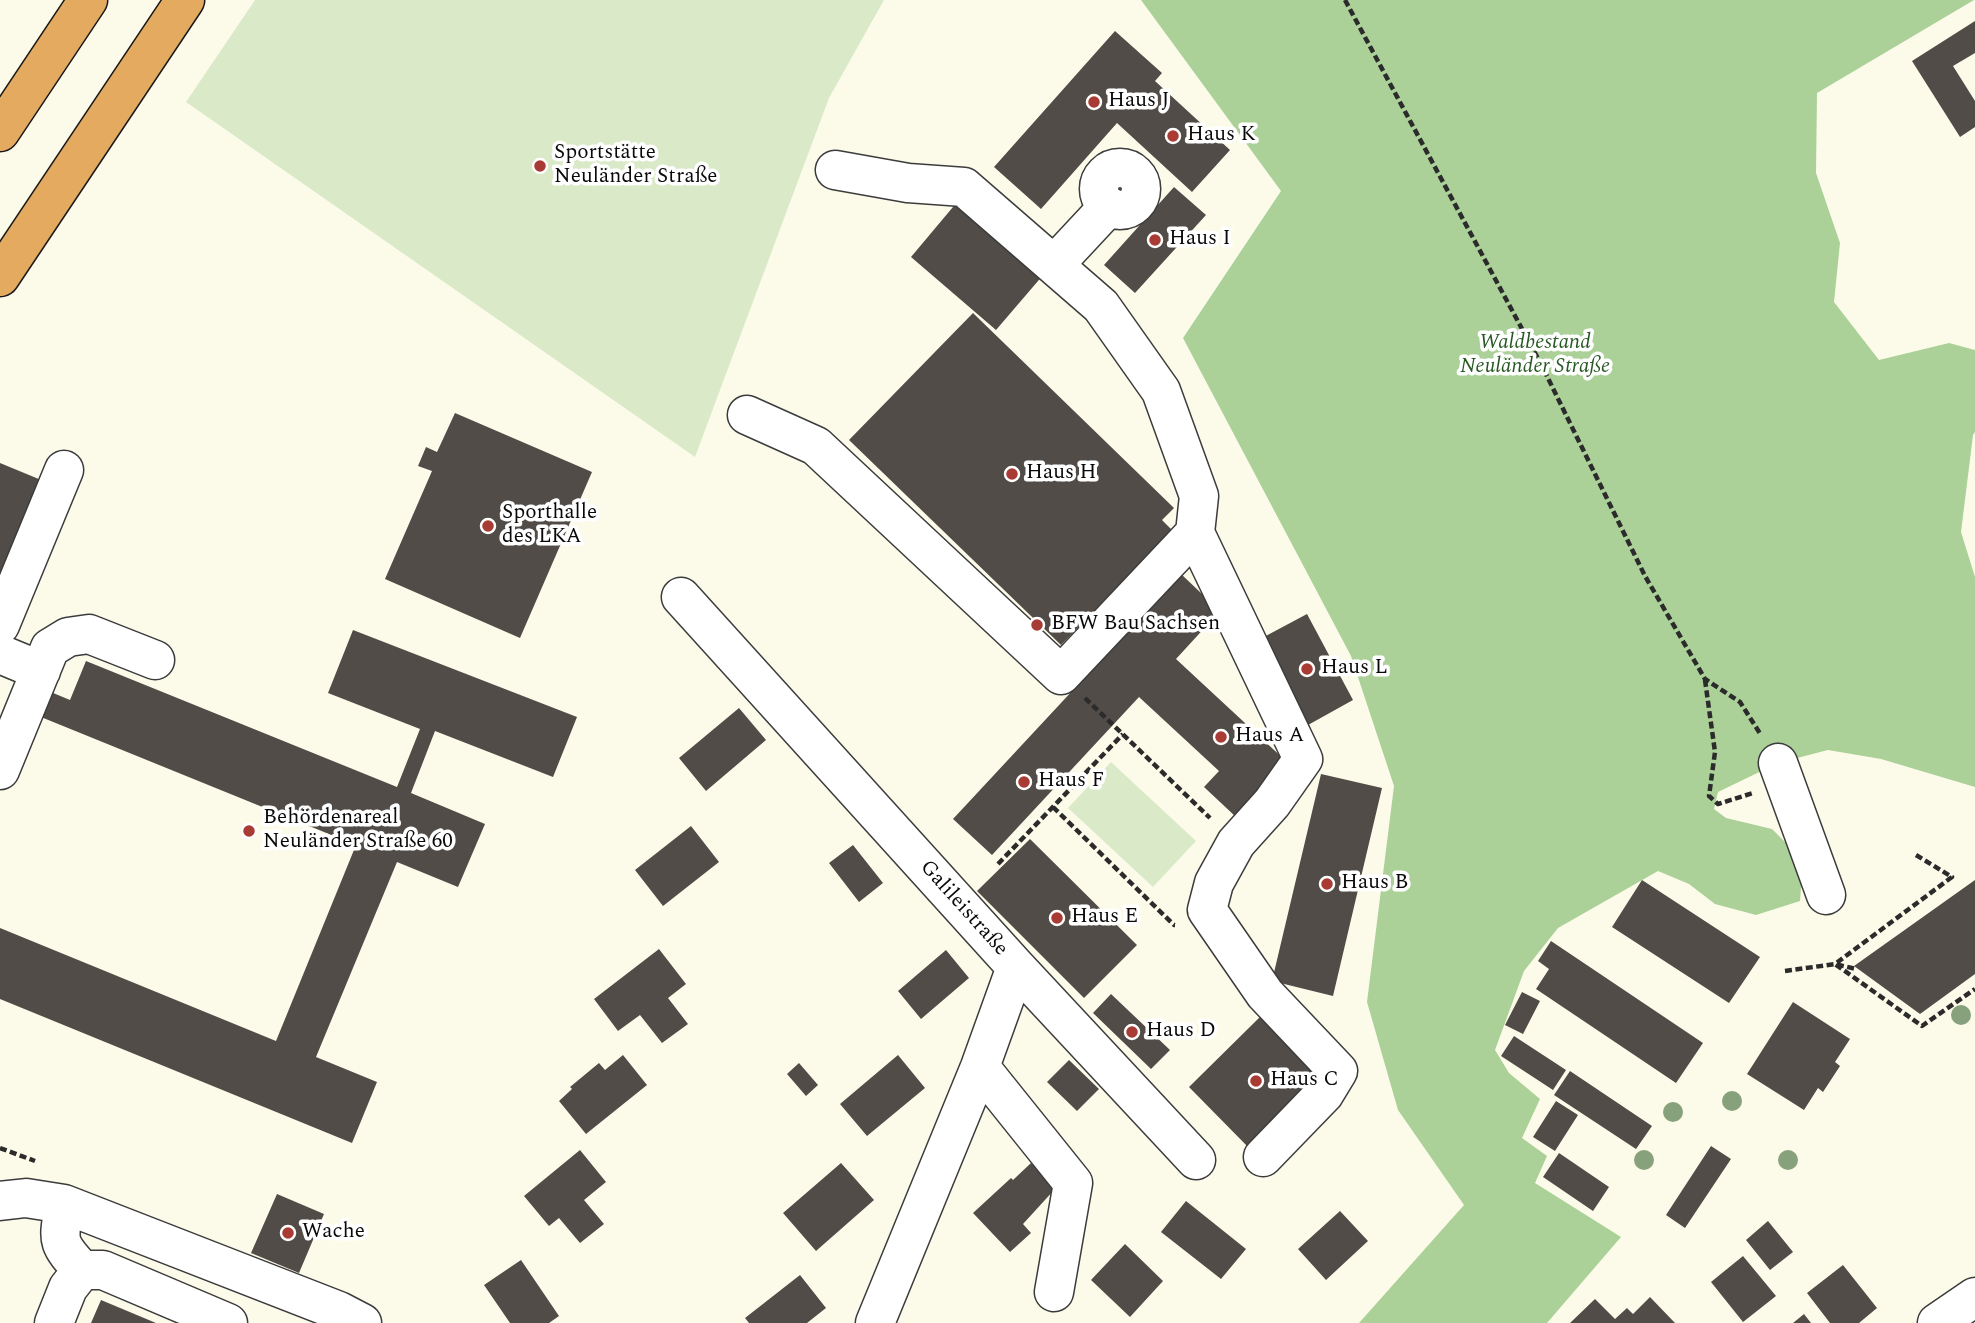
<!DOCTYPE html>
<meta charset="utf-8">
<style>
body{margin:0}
canvas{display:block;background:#fcfbe9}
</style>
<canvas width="1975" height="1323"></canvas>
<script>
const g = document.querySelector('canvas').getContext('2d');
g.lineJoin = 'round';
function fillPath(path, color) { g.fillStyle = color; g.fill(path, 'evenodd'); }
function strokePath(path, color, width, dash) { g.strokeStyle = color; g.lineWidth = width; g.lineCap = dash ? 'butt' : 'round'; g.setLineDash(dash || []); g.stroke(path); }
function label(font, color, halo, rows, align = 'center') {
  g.font = font + ' Spectral,serif'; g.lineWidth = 7; g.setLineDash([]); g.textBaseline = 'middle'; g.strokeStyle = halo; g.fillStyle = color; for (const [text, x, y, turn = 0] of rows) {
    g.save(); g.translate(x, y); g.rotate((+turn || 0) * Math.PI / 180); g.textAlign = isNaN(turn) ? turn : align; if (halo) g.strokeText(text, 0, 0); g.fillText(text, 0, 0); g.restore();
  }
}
fillPath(new Path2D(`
 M1141,0H1974L1817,93L1816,173L1840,243L1834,302L1879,360L1949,343L1975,350V432L1973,435L1961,532L1975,577V787L1881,759L1828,750L1778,763L1718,792L1714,809L1726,818L1772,829L1803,860L1800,901L1756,915L1715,904L1689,884L1658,871L1558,928L1524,971L1495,1050L1509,1073L1540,1099L1522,1138L1547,1156L1535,1183L1621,1237L1547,1323H1359L1464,1205L1398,1110L1367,1002L1394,786L1351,656L1183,338L1281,191Z`), '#abd198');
fillPath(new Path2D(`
 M255,0H884L829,98L695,457L186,102Z
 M1111,762L1196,841L1153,887L1068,808Z`), '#daeac8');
fillPath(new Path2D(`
 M1975,21V53L1953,66L1975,101V127L1960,137L1912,61Z
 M1115,31L1162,73L1155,81L1230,150L1192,192L1117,123L1041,209L994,167Z
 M1174,187L1206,215L1135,293L1104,265Z
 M958,201L1044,274L996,330L911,257Z
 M973,313L1174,508L1162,520L1172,530L1061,645L849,440Z
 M455,413L592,472L520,638L385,579L432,471L418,466L426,447L437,452Z
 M0,463L46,482L0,593Z
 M1181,574L1220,611L1176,659L1287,762L1236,817L1204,787L1219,771L1139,697L992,855L953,819Z
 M1307,614L1353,700L1308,725L1262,638Z
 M353,630L577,717L553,777L435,731L411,793L485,824L458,887L397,862L316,1057L377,1082L352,1143L0,999V928L276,1041L356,845L36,715L46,690L70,700L86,661L397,787L420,729L328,693Z
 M739,708L766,740L706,791L679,758Z
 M1321,774L1382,788L1333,996L1272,981Z
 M691,826L719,862L663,906L635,870Z
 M1030,839L1137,945L1084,998L977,891Z
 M853,845L883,883L859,902L829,863Z
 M1642,880L1760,957L1729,1003L1612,927Z
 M1975,880V974L1920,1014L1854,966Z
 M1551,941L1703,1043L1676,1083L1536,989L1549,969L1538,961Z
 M659,949L686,984L668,998L688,1024L662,1043L640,1015L618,1031L594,999Z
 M946,950L969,978L921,1019L898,991Z
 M1522,992L1540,1001L1523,1034L1505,1025Z
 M1111,994L1170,1050L1151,1069L1093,1013Z
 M1793,1002L1850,1039L1835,1062L1840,1066L1823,1092L1818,1088L1804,1110L1747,1074Z
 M1263,1014L1322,1075L1249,1148L1189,1087Z
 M1514,1036L1566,1070L1553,1090L1501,1056Z
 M623,1055L647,1085L586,1134L559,1101L572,1089L570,1087L599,1063L605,1070Z
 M898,1055L925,1088L867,1136L840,1104Z
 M1069,1060L1099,1089L1077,1111L1047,1082Z
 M799,1063L818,1085L806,1096L787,1074Z
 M1570,1071L1652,1126L1636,1149L1554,1095Z
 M1556,1101L1578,1115L1555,1151L1533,1137Z
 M1711,1146L1731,1159L1685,1228L1666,1215Z
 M580,1150L606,1182L584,1200L604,1224L580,1243L559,1218L549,1226L524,1196Z
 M1559,1153L1609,1187L1593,1211L1543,1177Z
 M841,1163L874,1200L816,1251L783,1213Z
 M1031,1163L1055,1189L1023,1224L1031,1233L1010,1252L973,1213L1011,1178L1013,1180Z
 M277,1194L324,1214L299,1273L251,1253Z
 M1186,1201L1246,1249L1221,1279L1161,1232Z
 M1340,1211L1368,1241L1326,1280L1298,1249Z
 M1768,1221L1793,1252L1770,1270L1746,1240Z
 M1125,1244L1163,1281L1130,1317L1091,1280Z
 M1743,1256L1776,1296L1743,1322L1711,1282Z
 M521,1260L559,1316L549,1323H510L484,1285Z
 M1843,1265L1877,1308L1859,1323H1830L1807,1293Z
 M800,1275L826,1308L807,1323H749L745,1318Z
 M1650,1297L1675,1323H1570L1595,1299L1615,1319L1627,1308L1633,1314Z
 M101,1300L156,1323H91Z
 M1804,1314L1811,1323H1793Z`), '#514c47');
const minor = new Path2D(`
 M1099 189a21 21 0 1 1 42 0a21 21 0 1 1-42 0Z
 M1054,265L1109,206
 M747,415L816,446L1061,675L1195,533L1199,496L1161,391L1101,306L964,187L908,183L835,170
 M1195,533L1303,759L1272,803L1236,843L1214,883L1207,910L1265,994L1338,1071L1324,1094L1263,1157
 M681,597L1016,967L980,1067L875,1323
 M0,625L64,470
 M0,654L41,671
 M1778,763L1826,895
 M0,770L50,648L68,637L89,634L155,660
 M1016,967L1196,1160
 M980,1067L1073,1183L1054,1292
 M0,1201L26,1198L64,1204L339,1311L362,1323
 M64,1204C59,1241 55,1241 82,1270
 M54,1323L68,1288L82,1270H103L228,1323
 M1937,1323L1975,1297`);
const highway = new Path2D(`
 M0,132L88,0
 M0,277L185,0`);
strokePath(minor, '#3c3c3c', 41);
strokePath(highway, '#1a1a1a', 41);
strokePath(new Path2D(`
 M1345,0L1542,366L1645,576L1705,679L1740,702L1761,735
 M1705,680L1715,752L1709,796L1718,804L1753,793
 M1085,698L1210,818
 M1053,807L1174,925H1175
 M1916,855L1952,877L1835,964L1922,1026L1975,989
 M998,864L1123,734
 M1785,971L1835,964L1856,969
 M0,1148L35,1161`), '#2b2b2b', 4.5, [7, 3.5]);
strokePath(minor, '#fff', 38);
strokePath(highway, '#e3aa60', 38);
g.fillStyle = '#87a17c';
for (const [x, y] of [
 [1961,1015],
 [1732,1101],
 [1673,1112],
 [1644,1160],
 [1788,1160]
]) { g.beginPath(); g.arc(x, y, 10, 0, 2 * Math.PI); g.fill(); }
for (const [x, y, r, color] of [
 [1094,102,7,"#a83b33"],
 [1173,136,7,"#a83b33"],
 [540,166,7,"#a83b33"],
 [1155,240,7,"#a83b33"],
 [1012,474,7,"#a83b33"],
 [488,526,7,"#a83b33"],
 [1037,625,7,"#a83b33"],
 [1307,669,7,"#a83b33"],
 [1221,737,7,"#a83b33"],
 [1024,782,7,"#a83b33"],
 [249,831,7,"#a83b33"],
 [1327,884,7,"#a83b33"],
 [1057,918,7,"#a83b33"],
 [1132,1032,7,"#a83b33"],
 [1256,1081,7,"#a83b33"],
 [288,1233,7,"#a83b33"]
]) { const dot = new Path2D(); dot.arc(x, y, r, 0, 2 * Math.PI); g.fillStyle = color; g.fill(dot); strokePath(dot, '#fff', 2.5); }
label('21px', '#090909', '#fff', [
 ["Haus J",1108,102],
 ["Haus K",1187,136],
 ["Sportstätte",554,154],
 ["Neuländer Straße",554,178],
 ["Haus I",1169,240],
 ["Haus H",1026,474],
 ["Sporthalle",502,514],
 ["des LKA",502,538],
 ["BFW Bau Sachsen",1051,625],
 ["Haus L",1321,669],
 ["Haus A",1235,737],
 ["Haus F",1038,782],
 ["Behördenareal",263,819],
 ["Neuländer Straße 60",263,843],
 ["Haus B",1341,884],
 ["Haus E",1071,918],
 ["Haus D",1146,1032],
 ["Haus C",1270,1081],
 ["Wache",302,1233]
], 'left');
label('italic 21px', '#285823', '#fff', [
 ["Waldbestand",1535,344],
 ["Neuländer Straße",1535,368]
]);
label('21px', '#090909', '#fff', [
 ["Galileistraße",963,909,48]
]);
</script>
